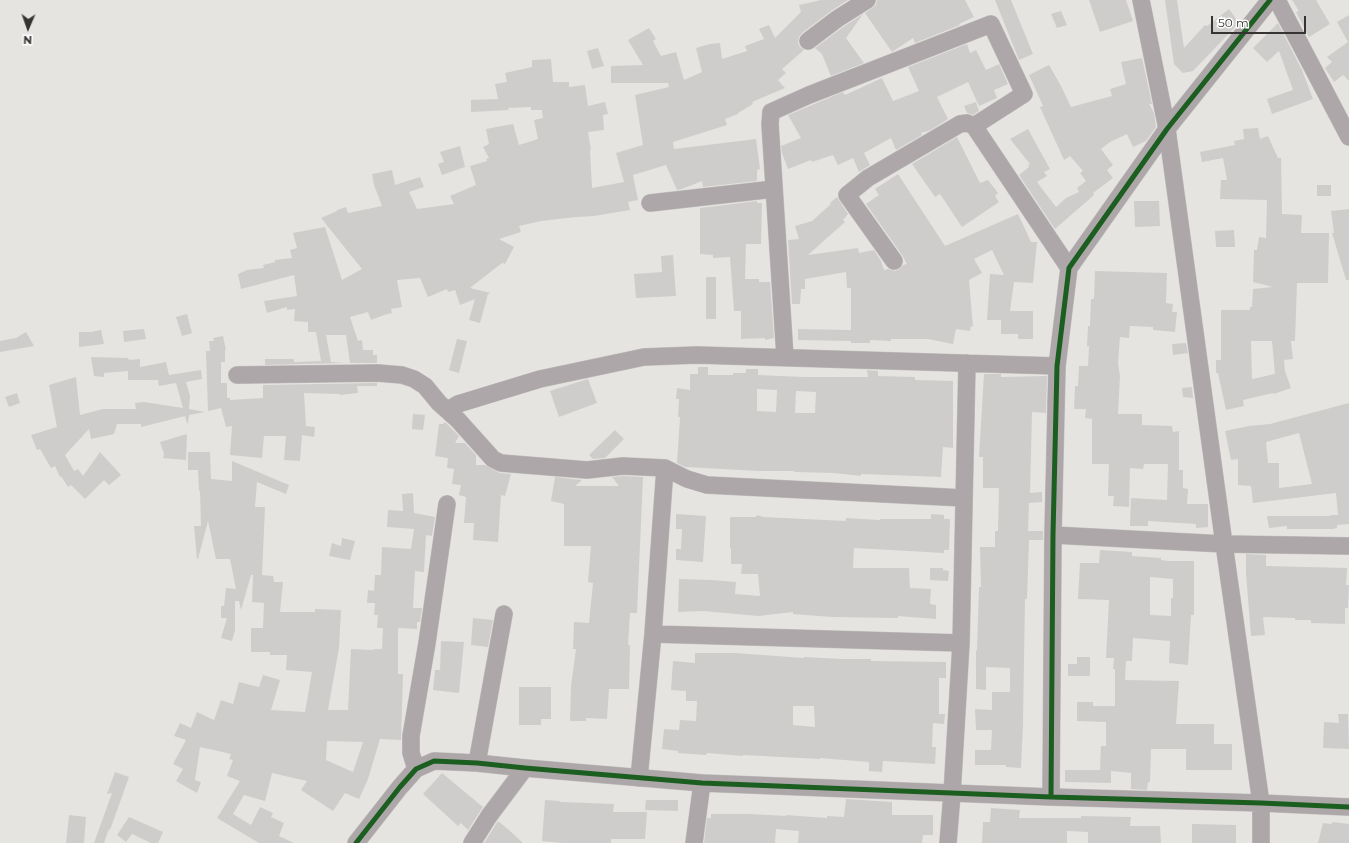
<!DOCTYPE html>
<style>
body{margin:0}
#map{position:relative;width:1349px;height:843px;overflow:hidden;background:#e6e4e1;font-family:Montserrat,sans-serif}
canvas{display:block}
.north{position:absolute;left:8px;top:8px;width:40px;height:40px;-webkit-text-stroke:3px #fff;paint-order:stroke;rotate:182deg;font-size:11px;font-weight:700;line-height:16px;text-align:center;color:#353433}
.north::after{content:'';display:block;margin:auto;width:14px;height:18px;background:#353433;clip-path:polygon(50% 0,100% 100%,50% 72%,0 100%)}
.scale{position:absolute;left:1211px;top:16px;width:95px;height:18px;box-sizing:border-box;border:2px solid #353433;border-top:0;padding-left:5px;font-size:12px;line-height:14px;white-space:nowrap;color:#353433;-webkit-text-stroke:3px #fff;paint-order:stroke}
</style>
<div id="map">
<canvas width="1349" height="843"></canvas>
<div class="north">N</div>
<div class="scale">50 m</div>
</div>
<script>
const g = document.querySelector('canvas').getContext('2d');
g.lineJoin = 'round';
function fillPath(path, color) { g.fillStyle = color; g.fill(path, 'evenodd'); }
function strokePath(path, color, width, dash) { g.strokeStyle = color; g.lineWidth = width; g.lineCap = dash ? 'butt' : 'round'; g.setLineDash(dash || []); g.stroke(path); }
fillPath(new Path2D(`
 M821,0H848L831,11L802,33L799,37L798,43L800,47L804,50L782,69L786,73L778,80L785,88L752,102L753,104L738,113V114L725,119L727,125L673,142L674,149L756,139L760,169L757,170V181L703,187L702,181L682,189L677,190L666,165L633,175L638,200L628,202L630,210L594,216L576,217L541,221L519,226L521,232L499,239L514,247L505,264L502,263L470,288L491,293L488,294L480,323L469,320L475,299L460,305L455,290L448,292L447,289L428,297L420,278L397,280L402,307L391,309L392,313L384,315L371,320L368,312L350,317L358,341L362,340L363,350H373V355H377V363H350L346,335H326L331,362L345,363L265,365V359H294V362L321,361L316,332H308V322L294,321L295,309L287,310V307L267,313L264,301L297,296L294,275L241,289L238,274L247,270L264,268L263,265L275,262V260L292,258L290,250L297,248L293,233L325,227L342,280L362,269L321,218L337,211V210L346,207L348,213L382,206L374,185L372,174L392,170L395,185L420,177L424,187L409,192L417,209L454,204L450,196L476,185L470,166L487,161L486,159L489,158L483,147L489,144L486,129L513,124L519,145L538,139L534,120L543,118L542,110H531V107L508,108L509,110L471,112V100L498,99L495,84L507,82L505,73L532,67V60L551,59L553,82H569V87L585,85L588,106L605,102L608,114L603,115L604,130L588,132L591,150H590L592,188L624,182L616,153L643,145L635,95L669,87L668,83H611V66L643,65L628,40L649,28L656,39L653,41L661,56L676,52L684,80L702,72L696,48L710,44L720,43L722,59L747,51L745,46L764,39L759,29L769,25L775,38L801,12L799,5Z
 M877,0H965L974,17L959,24L960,25L915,43L913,38L892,52L865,13L876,5Z
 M995,0H1011L1033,54L1019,60Z
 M1089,0H1126L1133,21L1100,32Z
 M1165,0H1177L1184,48L1205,25L1207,26L1229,9L1239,23L1193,71L1183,73L1174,64Z
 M1292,0H1316L1330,24L1309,37L1296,12L1299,11Z
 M1061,11L1067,25L1057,28L1051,14Z
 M863,14L846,38L864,63L831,76L822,54L815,48L843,27Z
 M1349,15V81L1343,75L1334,82L1325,68L1332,62L1327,57L1348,42L1337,22Z
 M1278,23L1302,70L1313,99L1272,114L1267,99L1293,90L1279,51L1267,62L1253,48Z
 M967,44L970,53L976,50L986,70L999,64L1008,84L994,90L997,98L979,106L968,82L937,97L948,119L931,130L921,133L922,135L896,150L891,138L864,153L870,165L859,172L853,158L838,165L833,155L812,162L811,160L788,169L782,153L781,146L801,138L788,115L843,92L845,95L882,78L893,101L919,91L908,67Z
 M598,48L604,66L592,69L587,51Z
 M1142,58L1152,104H1149L1154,113L1156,127L1146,141L1133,147L1127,134L1110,142L1101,149L1113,165L1107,170L1113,178L1093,193L1094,195L1055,229L1019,175L1029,167L1028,165L1030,164L1010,139L1028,129L1050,169L1044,172L1047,176L1037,182L1056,207L1066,198L1079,192L1077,188L1086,181L1080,173L1083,171L1070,156L1064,160L1040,107L1043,106L1029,75L1049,65L1061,86L1071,107L1112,96L1110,89L1126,84L1121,62Z
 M976,102L979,111L973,115L967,113L964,106Z
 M1258,128L1260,139L1268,136L1278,158H1281L1282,214L1302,215L1301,233H1329L1328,283H1297L1295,341H1291L1293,359L1284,360L1285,371L1291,388L1274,394L1273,393L1243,400L1244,406L1226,410L1218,373H1216V360H1221V310H1250V307H1252L1253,289L1273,287L1253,282L1254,250H1257L1259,237L1266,238L1267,200L1220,199L1221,180H1227L1223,158L1202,162L1200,152L1235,145L1234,141L1244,139L1243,129ZM1251,341H1272L1275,374L1252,379Z
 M957,137L980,183L988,180L998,193L995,196L999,202L962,227L940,194L935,197L912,164Z
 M460,146L465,167L442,175L438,164L444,162L440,152Z
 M898,174L945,246L1018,214L1031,242H1037L1033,283L1014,282L1010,311H1033V339H1018V334H1001V320H987L990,274L1004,275L992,250L974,259L982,273L969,280L973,327L971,326L970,331L956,329L953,344L928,339H891V341L870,340V343H851V341L798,340V329L851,330V288H847L846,272L805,279V289H801L800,304H792L788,240L799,239L795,226L812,221L831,204L830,203L837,197L848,214L843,220L845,222L808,255L858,248L859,253L874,250L881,261L884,270L888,269L895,271L899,269L903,265L907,264L902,255L866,204L879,195L875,189Z
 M1317,185H1331V196H1317Z
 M757,201V203H762L761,244H746L745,279H759V282H770L774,338L765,340V338L741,339V311H734L730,257L713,258V255L700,254V208Z
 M1134,201H1159L1160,226L1135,227Z
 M1349,209V280H1346L1332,233H1334L1331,211Z
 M1234,230L1235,247H1216L1215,231Z
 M673,255L676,296L636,298L634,274L662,272L661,256Z
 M1095,271L1167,273L1166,303L1173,304L1172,312H1177L1175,332L1153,330V327L1130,326L1129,338L1120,337L1118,363L1120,376L1118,414H1142V425L1172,426L1173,432L1179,431V470H1183V488L1188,489L1187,504H1208V527L1196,528V524L1148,521V526H1130L1131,498L1167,500L1168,464H1144L1143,469L1130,468L1129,507L1113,506L1114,496H1108L1109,464H1092V419L1085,418L1086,409H1074L1075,386H1078L1079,366H1088L1089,346H1087L1088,326H1090L1091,299H1094Z
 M706,277H716V319H706Z
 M187,314L192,333L182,336L176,317Z
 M144,329L146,339L124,342L123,331Z
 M101,330L104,344L79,347V332H91Z
 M26,332L34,346L0,352V341L16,338Z
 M223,336L226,350H225V362H221V383H227V398H230V400L263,398V385L377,383V386H357L358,393L340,395V394L304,393L306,426L315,427L314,437L302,435L300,461L284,460L286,436H264L262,458L230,455L232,426L226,427L221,408L208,411L206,351H210L209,341H214L213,338Z
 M457,339L467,341L459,373L449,370Z
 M1186,343L1188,353L1173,355L1172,344Z
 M91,357L128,358L129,360L140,359V367L166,362L169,375L201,370L202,379L186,382L190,396L189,409L205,412L189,415L188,423H187L185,416L141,427V424H117L114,434L91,439L89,429L65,455L74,471L78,469L83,476L100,452L121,475L109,485L104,480L85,499L71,485L68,487L61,476L60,477L55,466L51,468L40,449L37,450L31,435L57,427L49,385L76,377L80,415L103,409H136L135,403L144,402L183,408L176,383L159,386L158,380H128V371L104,373V377L94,376Z
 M698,367H708V375H733V373H746V369H758V375L803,377H868L867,370L878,371V376L915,377V380L953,381V448L943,447L941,477L861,474V476L834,473L794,472V471H758L685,467L677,463L680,417H678L679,399H676L677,388L690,390V374H698ZM757,389L777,390L776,412L757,411ZM796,391L816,392L815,413H795Z
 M984,374H1001V377L1047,376L1046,413L1032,412L1030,493L1042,492V502L1029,503L1028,531H1043V540H1029L1027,599H1025L1023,725L1021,768L1006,767V765H975V750H991L992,730H976L975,709L992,710V692H1010V668L986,667V690L976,689V651L977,650L979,587H981L980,547H995V531H998L999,488H983V457H979Z
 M588,379L597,403L559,417L550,391Z
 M1192,387L1193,398L1183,397L1182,388Z
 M17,393L20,403L9,407L5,397Z
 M1349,403V524L1337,525V528L1332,529H1287V526L1269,528L1267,516H1330V515H1338L1336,493L1253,503L1251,486L1238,485V459L1231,460L1225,431L1249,426L1270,424ZM1299,433L1312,484L1279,488V463H1268L1266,442Z
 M413,414L425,415L423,430L412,429Z
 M445,422L459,436L455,443H465L476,455V465H485L500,473L511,474L505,496L501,495L498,542L473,540L474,523H464L466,497L459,495L461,485L452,484L454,469L447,468L448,458L435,456L439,424H443Z
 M615,430L624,439L605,458L593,459L589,455Z
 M187,434L186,460L163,458L164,454L160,442Z
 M188,452H210L211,479L232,481V461L289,485L286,494L257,482L255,507H265L262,575L273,576L274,582H283L280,612H315V609L341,610L339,648L328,710H348L351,649L374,650V649H382L383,628H377L378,615H374L375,603H367L368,590L374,591L375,575H381L382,547L411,549L414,529L387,527L388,510L403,511L402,494L413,493L414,513L435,517L432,536L426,535L424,572L415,571L413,608H422L420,622H417V629L399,628L398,629V674H403L401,740L380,739L368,779L359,799L345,793L333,811L301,790L307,781L272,773L265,801L244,795L233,814L251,825L260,807L273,813L271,817L284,823L279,836L294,843H259L217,818L240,781L227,776L233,760L229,759L231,754L200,747L195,780L201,782L197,793L176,781L183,769L173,764L186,740L174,736L180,723L191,728L197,712L214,720L221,700L233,704L239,682L259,687L263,675L280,680L271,710L305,712L312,672L286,670L287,655H270V652H251V628H263L264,603L252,602L253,575H251L241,610L239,601H235V630L232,641L221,638L227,618H221V606H224L226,588L236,589L230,559H216L208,521L198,559H197L194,526H201L200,491H199L198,470H188ZM327,741L363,742L353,772L326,760Z
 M623,476L643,477L637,613H630L628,645H630L629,689H609L607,719L586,718V721H570L571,686L576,649H573L574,622L589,623L593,583L588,582L591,546H564V504L551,501L555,477L582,480L575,486H619L612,477Z
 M676,514L706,516L703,562L676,560V549H681L682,529H676Z
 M931,514L944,515V519H950L949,550H944V553L854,548L853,568H909L910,588L931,589L930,604L936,605V619L898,616V618L832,617L793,614V612L758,616L703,611L678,612L679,579L712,580L736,582L735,594L760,596L758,574H741L742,564H731V548H730V517H756L757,515L763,517L846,521V518L880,520V519H931Z
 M342,538L355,541L350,560L329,556L332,543L341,546Z
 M1100,550L1132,552V556L1161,558V560L1168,561H1194V615H1191L1188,665L1169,663L1170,641L1133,638L1132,661H1126L1125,680L1179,681L1176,724H1214V744H1232V770H1186V749H1151L1150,782H1148L1147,790L1131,789V773L1111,771V783L1065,782V770H1100L1101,746H1106V722L1077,721V702H1093V706H1115V669H1113L1114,658H1106L1109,600L1078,599L1080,563H1099ZM1150,577L1173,579V598H1171V616L1150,615Z
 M1246,554L1266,555V566L1347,568L1346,585H1349L1348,608H1345V624L1311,623V620H1295V618L1263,617L1265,635L1251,636L1246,573Z
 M930,568H943V570L949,571L948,581L930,580Z
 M473,618L493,620L488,647L471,645Z
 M441,641L464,642L459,693L433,690L435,670H440Z
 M695,653H735L804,658V657L843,659H871V661L946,662V678H939V714H945L944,724L933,723L932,747H936L935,764L883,761L882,772L869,771V762L820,758V759L743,755V756L707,753L706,755L678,753V751L662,749L664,729L679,730L680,720L696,721L697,701H686V691L671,690L673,661L695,663ZM793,706H814L815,727L793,725Z
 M1077,657H1090V676H1068V664H1077Z
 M519,687H551V719H541V725H519Z
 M1338,714H1348L1349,749L1323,748L1324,722L1339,723Z
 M115,772L129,777L110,830L109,829L104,843H94L112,793L107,794Z
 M442,773L483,807L468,830L461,823L458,826L423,794Z
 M846,799L892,802V815H933V835H923L922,843H798L799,831L776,829L775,843H704L707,818H711V814H750L786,816V815L827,818V816L844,817Z
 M545,800L560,801V802L614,804L613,812H647L645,839H611V843H563L542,841Z
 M646,800H678V811L645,810Z
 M991,808L1020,810L1019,818H1081V816L1131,817L1130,826H1160L1161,843H1088V832L1067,831V843H982L983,822H990Z
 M69,815L86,817L84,843H66Z
 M129,817L163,832L158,843H151L132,834L126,842L117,835Z
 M498,821L509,830L523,843H484Z
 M1332,822L1349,824V843H1318L1323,823L1332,824Z
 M1192,824L1236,825V843H1192Z`), '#cfcdcb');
const minor = new Path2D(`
 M1141,0L1167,129L1224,544L1261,803V843
 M1277,0L1349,137
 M808,41L837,19L867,0
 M650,203L774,189
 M894,261L847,195L868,178L960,124L967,123L974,126L1069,268
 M785,357L770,124L771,112L809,95L991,24L1024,94L974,126
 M237,375L378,373L402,375L414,379L425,386L439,403L458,420L493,459L501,463L587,470L623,466L665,468L687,479L707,485L964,498
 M451,414L453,407L458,404L540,379L644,357L697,355L1057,366
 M1053,535L1224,544L1349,546
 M653,634L961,643
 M477,763L504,614
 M416,769L411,753V736L427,643L447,504
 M639,778L653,634L665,468
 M1051,797L1053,535L1057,366L1069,268L1167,129L1270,0
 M356,843L400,787L416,769L434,761L477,763L525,768L702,783L1051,797L1261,803L1349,807
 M472,843L489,816L525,768
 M694,843L702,783
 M948,843L952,794L961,643L967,363`);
strokePath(minor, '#c2c1bf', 18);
strokePath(minor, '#aea7aa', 17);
strokePath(new Path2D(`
 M1051,797L1053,535L1057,366L1069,268L1167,129L1270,0
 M356,843L400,787L416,769L434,761L477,763L525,768L702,783L1051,797L1261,803L1349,807`), '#1b5e20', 5);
</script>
